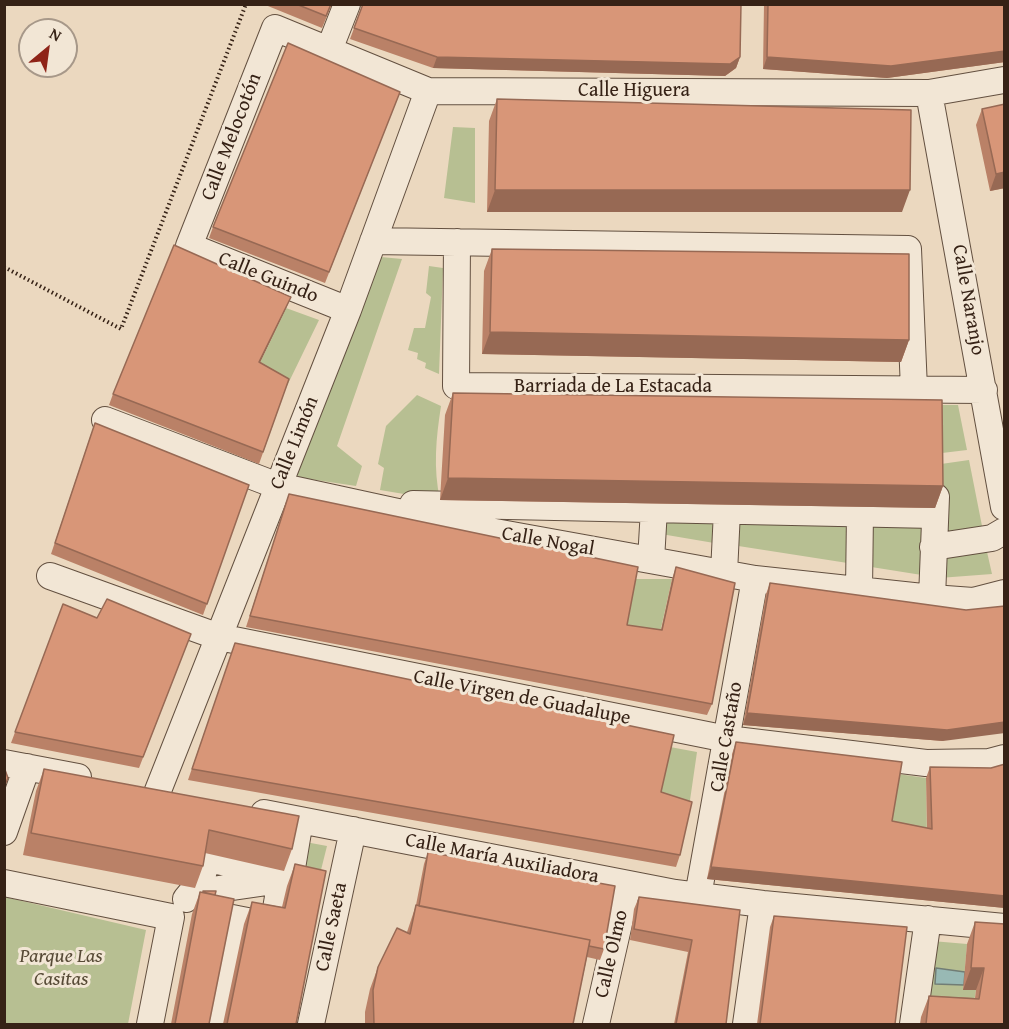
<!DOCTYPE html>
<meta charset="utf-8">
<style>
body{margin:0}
#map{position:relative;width:1009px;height:1029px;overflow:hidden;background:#ebd8bf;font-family:"Gentium Book Plus",serif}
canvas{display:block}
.frame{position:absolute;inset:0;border:6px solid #362216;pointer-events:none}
.north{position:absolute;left:18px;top:18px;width:60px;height:60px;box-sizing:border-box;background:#f2e6d5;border:2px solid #a79889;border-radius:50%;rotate:29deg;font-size:16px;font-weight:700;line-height:24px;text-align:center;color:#362216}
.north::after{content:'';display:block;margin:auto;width:21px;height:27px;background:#8f2418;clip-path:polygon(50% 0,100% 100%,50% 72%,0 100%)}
</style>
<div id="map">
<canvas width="1009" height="1029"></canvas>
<div class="frame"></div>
<div class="north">N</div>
</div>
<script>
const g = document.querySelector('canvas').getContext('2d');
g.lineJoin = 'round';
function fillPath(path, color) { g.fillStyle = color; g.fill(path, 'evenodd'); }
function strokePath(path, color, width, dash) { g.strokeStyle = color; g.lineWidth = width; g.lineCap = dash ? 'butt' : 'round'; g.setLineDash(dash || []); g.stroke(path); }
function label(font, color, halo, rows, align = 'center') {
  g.font = font + ' "Gentium Book Plus",serif'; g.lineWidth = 6; g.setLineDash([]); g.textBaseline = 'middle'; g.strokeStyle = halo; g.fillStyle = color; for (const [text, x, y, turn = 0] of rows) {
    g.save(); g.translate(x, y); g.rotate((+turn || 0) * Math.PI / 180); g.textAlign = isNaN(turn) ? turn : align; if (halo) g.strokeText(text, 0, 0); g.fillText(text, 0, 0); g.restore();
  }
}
fillPath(new Path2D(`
 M453,127L475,128V203L444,198Z
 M381,257L402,259L337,446L362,466L356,486L296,477Z
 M429,266L443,268L439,374L425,368L426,363L417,359L418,353L408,350L414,328H425L431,297L426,293Z
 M286,308L319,320L285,390L255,373Z
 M417,395L441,406C436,438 433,468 440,500L380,490L384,468L378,464L386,426Z
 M941,405H958L967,450L942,453Z
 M969,460L983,531L938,541L941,464Z
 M720,510V544L661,534L658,511Z
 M731,514H855L854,564L732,545Z
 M868,514L927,517L928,576L865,566Z
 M985,543L992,574L939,578L940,550Z
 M633,579H672L658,642L623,637Z
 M670,747L697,752L688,814L657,803Z
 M898,774L926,778L927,841L888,833Z
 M300,841L327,846L319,878L294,871Z
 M5,897L146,930L128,1024H5Z
 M932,941L967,944L963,990H976L971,1021L921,1017Z`), '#b7bf92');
const water = new Path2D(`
 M936,968L965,972L964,985L935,984Z`);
fillPath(water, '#98b9b4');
strokePath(water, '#717d75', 1.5);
const minor = new Path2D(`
 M329,50L347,4
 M929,93L1004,507
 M373,241L908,249L914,389
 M457,242L456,386L984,390
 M348,310L189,246L275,28L428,91L929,93L1004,80
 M105,420L278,486L462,526L755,579L932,598L973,601L1004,593
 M413,504L934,515
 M933,547L992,538L1004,531
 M651,560L654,509
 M724,573L727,511
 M50,576L219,637L727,739L926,763L989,762L1004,758
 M859,590L860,513
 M932,598L936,497
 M4,763L78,777
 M157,793L348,310L428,91
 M264,813L675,893L763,904L1004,927
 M4,832L27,767
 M290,880L300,820
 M4,883L171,917L150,1024
 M198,892L207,859L282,874L273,926L237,919
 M698,896L755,579
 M186,899L191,893L281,880
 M215,1024L237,919L222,916
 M311,1024L353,830
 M596,1024L628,884
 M746,1024L763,904
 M913,1024L928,919`);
strokePath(minor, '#635040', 28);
strokePath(new Path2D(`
 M4,267L121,329L246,4`), '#362216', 4, [1.5, 3]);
strokePath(minor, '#f2e6d5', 26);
fillPath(new Path2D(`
 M263,4H332L322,28Z
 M363,4L740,57L736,68L725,76L433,68L350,39Z
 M764,4H1005V62L887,78L763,69Z
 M400,92L325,283L209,238L213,227Z
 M497,99L902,212H487L489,121Z
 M1005,104V188L990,191L976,125L982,109Z
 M492,249L909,340L901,362L482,354L484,271Z
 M291,297L286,308L260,362L289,379L259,464L109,405L113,394Z
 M453,393L943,486L935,508L440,500L445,415Z
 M91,434L249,485L203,615L51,554Z
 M289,494L627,625L661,630L672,579L676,567L712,704L707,715L246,627Z
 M770,583L943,741L743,725L766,594Z
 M63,604L97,618L191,634L139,768L11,743Z
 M235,643L661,792L680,855L676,867L188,780Z
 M736,742L892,821L927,828L926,778L930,767L991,768L1005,764V908L707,879L732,754Z
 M44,769L292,849L284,871L205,853L203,866L195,888L23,855L36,791Z
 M428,852L604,949L600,960L587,957L573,1024H365V1012L370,989L378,967L407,932L416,905L424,864Z
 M295,864L296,1024H223L244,924L252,902L282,907L287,886Z
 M200,892L209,1024H171L192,914Z
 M639,897L740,910L726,1024H674L688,952L630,940L634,909Z
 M774,916L895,1024H757L770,927Z
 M975,922L1005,1024H920L921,1017L929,996L975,998L976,990H963L967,944Z`), '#ba8167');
fillPath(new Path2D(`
 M1005,51V62L887,78L763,69L767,57Z
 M437,57H740L736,68L725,76L433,68Z
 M1005,172V188L990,191L996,174Z
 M495,190H910L902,212H487Z
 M291,297L286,308L255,373L259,362Z
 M490,332L909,340L901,362L482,354Z
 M448,478L943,486L935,508L440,500Z
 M747,713L1005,722V733L943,741L743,725Z
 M711,867L1005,896V908L707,879Z
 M971,968H984L976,990H963Z`), '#976954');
const building = new Path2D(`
 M296,4H331L326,16Z
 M363,4H741L740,57L730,64L437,57L354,28Z
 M768,4H1005V51L891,66L767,57Z
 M288,43L400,92L329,272L213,227Z
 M497,99L911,110L910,190H495Z
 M1005,104V172L996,174L982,109Z
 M174,245L291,297L259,362L289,379L263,452L113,394Z
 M492,249L909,254V340L490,332Z
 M453,393L942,400L943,486L448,478Z
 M95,423L249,485L207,604L55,543Z
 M289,494L638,567L627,625L662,630L676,567L735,583L712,704L250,616Z
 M770,583L966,610L1005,606V722L947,730L747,713Z
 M107,599L191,634L143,757L15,732L63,604L97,618Z
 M235,643L674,735L661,792L692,802L680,855L192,769Z
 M736,742L902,762L892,821L932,829L930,767L991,768L1005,764V896L711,867Z
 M4,767L8,778L4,787Z
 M44,769L299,816L292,849L209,830L203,866L31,833Z
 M428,852L615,886L604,949L589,946L590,940L419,906Z
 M295,864L326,871L296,1024H227L252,902L285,908Z
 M203,891H216L215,895L203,892Z
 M200,892L234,899L209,1024H175Z
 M639,897L740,910L726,1024H676L692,940L634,929Z
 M416,905L590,940L573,1024H374L373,990L378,967L397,928L410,934Z
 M774,916L907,927L895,1024H760Z
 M975,922L1005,924V1024H926L929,996L979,999L984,968H971Z`);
fillPath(building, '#d89678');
strokePath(building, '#976954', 1.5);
label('20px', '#362216', '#f2e6d5', [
 ["Calle Higuera",634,91],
 ["Calle Melocotón",232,137,-69],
 ["Calle Guindo",268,278,22],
 ["Calle Naranjo",968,300,80],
 ["Barriada de La Estacada",613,387],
 ["Calle Limón",295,443,-68],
 ["Calle Nogal",548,542,10],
 ["Calle Virgen de Guadalupe",522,698,11],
 ["Calle Castaño",727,737,-80],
 ["Calle María Auxiliadora",502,859,11],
 ["Calle Saeta",332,927,-78],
 ["Calle Olmo",612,954,-77]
]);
label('italic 20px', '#564935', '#f2e6d5', [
 ["Parque Las",61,957],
 ["Casitas",61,980]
]);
</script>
